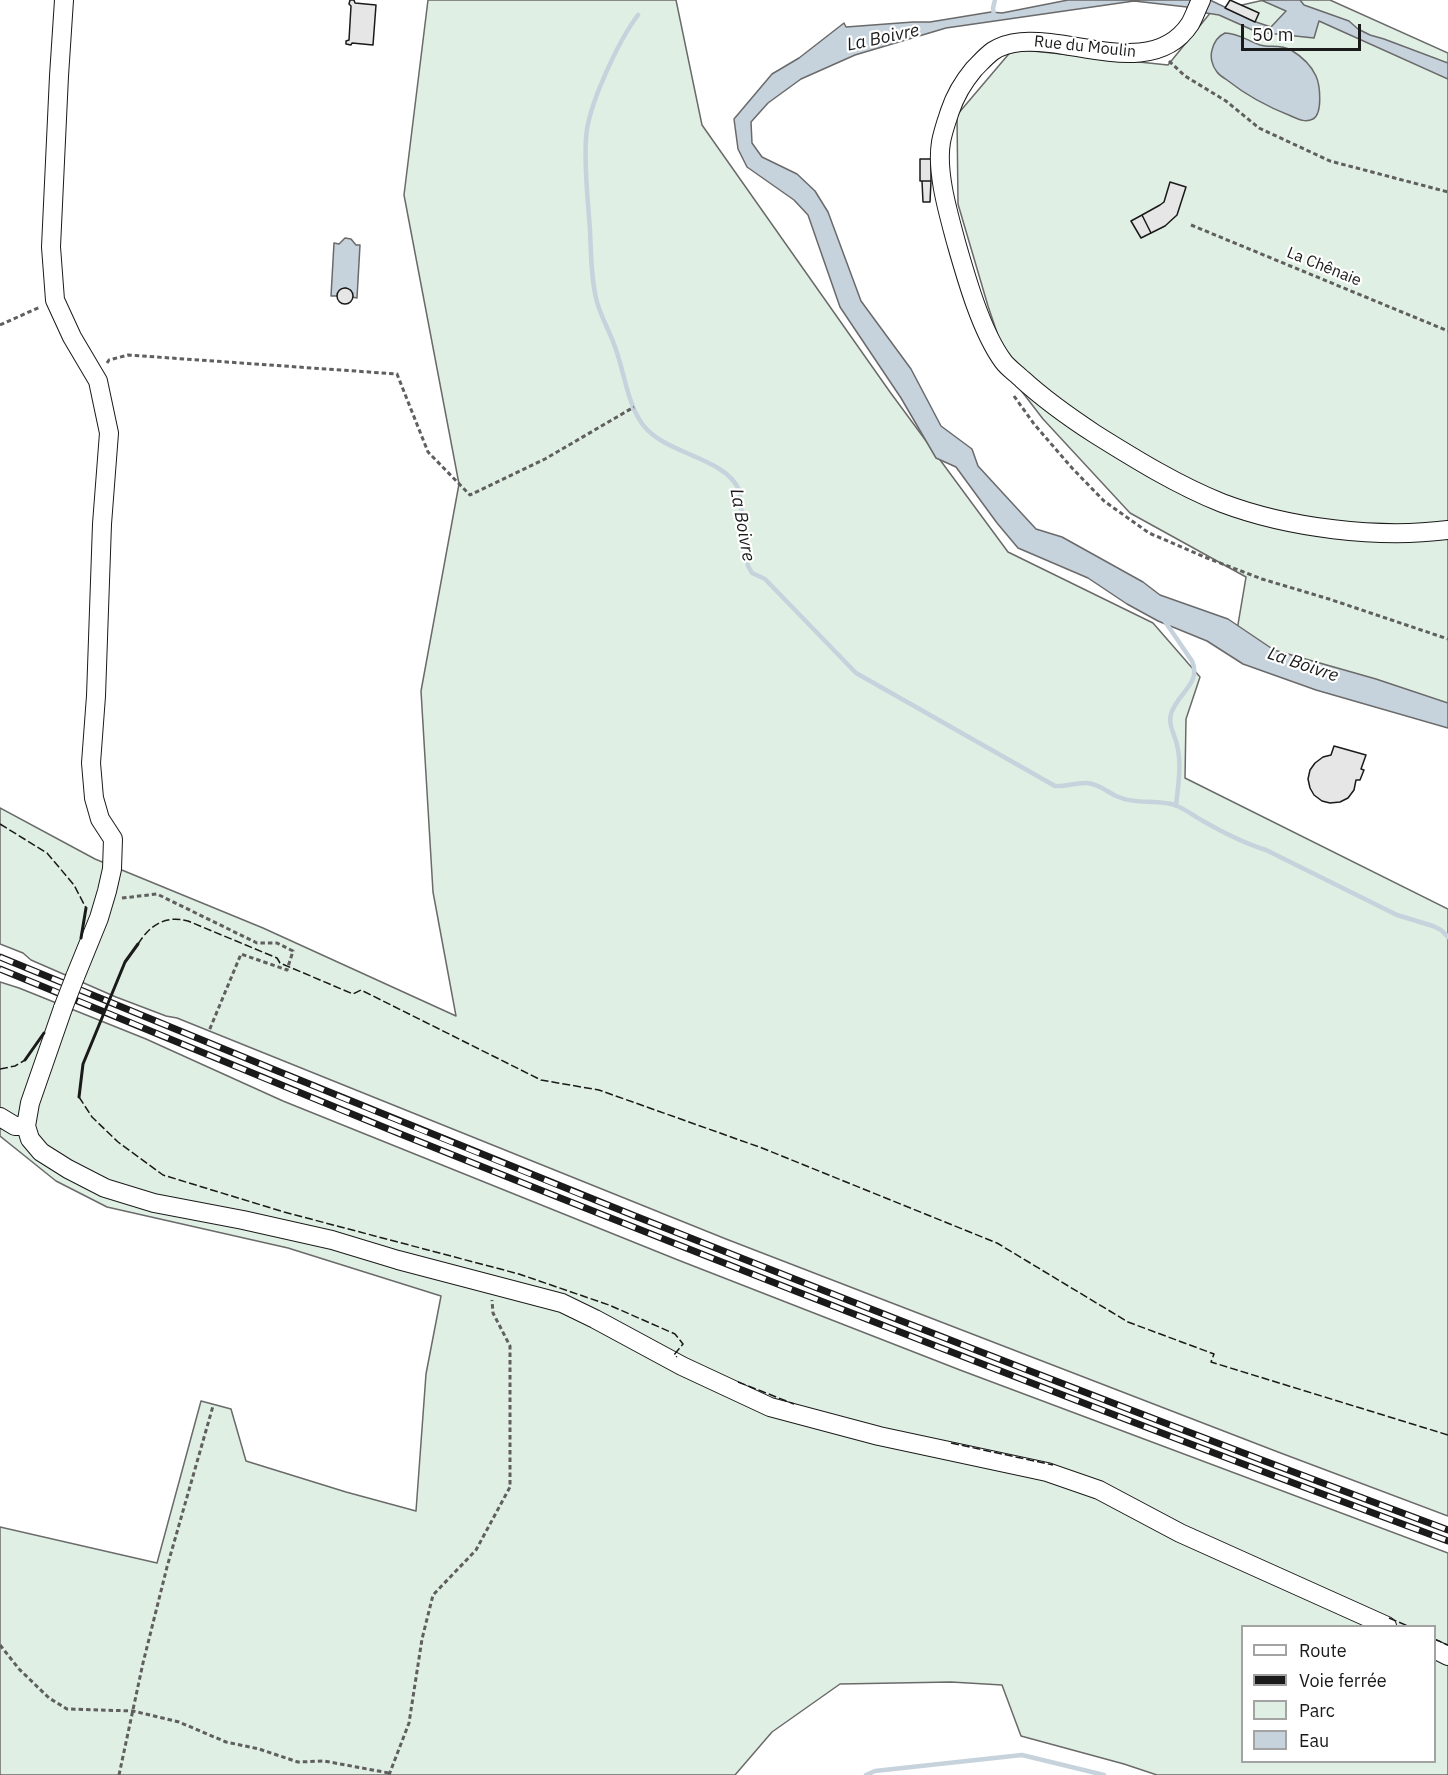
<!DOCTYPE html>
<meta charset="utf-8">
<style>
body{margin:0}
#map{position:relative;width:1448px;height:1775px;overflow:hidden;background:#fff;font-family:"IBM Plex Sans",sans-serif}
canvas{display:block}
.legend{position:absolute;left:1241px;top:1625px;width:195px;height:138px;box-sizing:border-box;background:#fff;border:2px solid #a3a3a3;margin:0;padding:8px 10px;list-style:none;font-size:18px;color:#1a1a1a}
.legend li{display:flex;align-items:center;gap:12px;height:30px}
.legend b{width:30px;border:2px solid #a3a3a3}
.scale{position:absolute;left:1241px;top:24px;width:120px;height:27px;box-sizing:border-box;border:3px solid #1a1a1a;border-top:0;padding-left:8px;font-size:18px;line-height:21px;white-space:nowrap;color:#1a1a1a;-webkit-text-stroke:4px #fff;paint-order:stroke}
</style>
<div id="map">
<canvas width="1448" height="1775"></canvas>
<ul class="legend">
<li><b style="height:8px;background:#fff"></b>Route</li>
<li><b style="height:8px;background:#1a1a1a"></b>Voie ferrée</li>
<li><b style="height:16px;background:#e0efe3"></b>Parc</li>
<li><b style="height:16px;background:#c6d2dc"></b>Eau</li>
</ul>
<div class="scale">50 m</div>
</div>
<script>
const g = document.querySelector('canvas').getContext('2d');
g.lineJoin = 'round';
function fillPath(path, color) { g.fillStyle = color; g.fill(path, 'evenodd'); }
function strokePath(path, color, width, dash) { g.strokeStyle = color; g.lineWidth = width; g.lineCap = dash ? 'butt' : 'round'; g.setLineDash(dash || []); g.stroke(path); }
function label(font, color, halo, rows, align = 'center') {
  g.font = font + ' "IBM Plex Sans",sans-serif'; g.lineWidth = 4.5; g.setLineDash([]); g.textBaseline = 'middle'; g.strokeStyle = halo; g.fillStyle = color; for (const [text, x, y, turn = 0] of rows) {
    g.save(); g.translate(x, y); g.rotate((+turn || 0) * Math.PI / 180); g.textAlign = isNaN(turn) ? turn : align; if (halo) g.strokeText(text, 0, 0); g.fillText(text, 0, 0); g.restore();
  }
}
const green = new Path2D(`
 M428,0H676L702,125L890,392L1008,552L1153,623L1200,677L1186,719L1185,778L1448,909V1516L1278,1452L726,1239L177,1018L166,1016L116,997L31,960L23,953L0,944V808L95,859L263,928L456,1016L433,892L421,691L459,484L404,195Z
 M1264,0H1330L1448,53V719L1234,648L1246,577L1130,513L1043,419L1013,380L988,306L958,204L957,115L1013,49L1168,65L1211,12Z
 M0,982L19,988L146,1039L283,1101L678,1260L960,1370L1448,1553V1775H1157L1124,1764L1021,1736L1002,1685L951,1682L840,1684L772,1732L735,1775H0V1527L157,1563L201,1401L231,1409L246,1461L346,1492L416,1511L426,1374L441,1296L288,1248L107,1207L56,1181L0,1136ZM1242,1626H1434V1762H1242Z`);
fillPath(green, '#e0efe3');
strokePath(green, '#6a6a6a', 1.5);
const water = new Path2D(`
 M1068,0H1210L1256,22L1271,27L1286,11L1261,0H1300L1304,5L1349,21L1358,29L1370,35L1384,39L1448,63V79L1319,21L1314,38L1257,32L1219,15L1187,10V7L1134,1L946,28L855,55L801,79L768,103L751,122L752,143L762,157L797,174L815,191L828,212L861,301L911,369L941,426L972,449L978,466L1036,529L1062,537L1143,582L1160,595L1228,619L1274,650L1376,679L1448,703V728L1316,690L1243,664L1207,641L1158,621L1127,604L1088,578L1018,548L997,523L956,467L936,458L901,398L840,307L808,215L794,200L747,167L738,149L734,119L772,74L799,58L844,23L846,27L913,22H930L991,12L1002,13Z
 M1225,33C1238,33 1248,41 1260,45C1270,48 1280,44 1291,50C1301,56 1311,65 1316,76C1320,85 1323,113 1313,119C1305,123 1298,119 1291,116C1268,107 1247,96 1227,80C1224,78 1219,75 1217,72C1212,66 1210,57 1212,50C1214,42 1218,36 1225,33Z
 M345,238L351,239L356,245H360L357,298L352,297L351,291L346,288L341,289L337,296H331L334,243L339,244Z`);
fillPath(water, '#c6d2dc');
strokePath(water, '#6a6a6a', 1.5);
strokePath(new Path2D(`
 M638,15C619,40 587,107 586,139C584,169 588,200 590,230C591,253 591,280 597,302C602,320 612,335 617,353C625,376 628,405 643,425C666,455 725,457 739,490L748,566L752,573L765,579L856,673L1055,786C1066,787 1076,782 1087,783C1099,784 1106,791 1116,796C1135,805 1156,799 1175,805C1185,809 1194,816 1203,821C1224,833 1243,843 1266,850L1397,915L1433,926L1441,930L1448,937
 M994,17L993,8L995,0
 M1164,620L1192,661C1202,684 1177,693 1171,714C1168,725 1175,735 1177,745C1182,764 1178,786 1176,806
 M866,1775L875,1771L1022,1755L1104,1775`), '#c6d2dc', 4.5);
const building = new Path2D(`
 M350,0H354L355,3L376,5L373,45L352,43L351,45L346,44V41L349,40L351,6L349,4Z
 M1230,0L1259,13L1255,22L1225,8Z
 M920,159H931V181H920Z
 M922,181H931L930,202H923Z
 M1170,182L1186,187L1177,215L1165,226L1151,233L1142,215L1160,205L1164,202Z
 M1142,215L1151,233L1141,238L1131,221Z
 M337 296a8 8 0 1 1 16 0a8 8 0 1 1-16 0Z
 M1334,746L1366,755L1361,769L1364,770L1360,780H1356L1354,790L1348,798L1340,802L1330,803L1322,801L1314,795L1310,788L1308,779L1310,770L1315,763L1323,757L1331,755Z`);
fillPath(building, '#e6e6e6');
strokePath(building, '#1a1a1a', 1.5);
const minor = new Path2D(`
 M64,0L59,76L51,247L55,300L72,337L98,381L109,433L102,524L96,696L91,763L94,798L100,819L113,839L112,869L107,891L99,918L75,977
 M1201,0C1197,8 1194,17 1190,24C1159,71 1096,48 1050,43C1031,41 1010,40 993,51C986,56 980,63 974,69C964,81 955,96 950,111C947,120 943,131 941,142C936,172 948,212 956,242C966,277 981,331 1003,361C1008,368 1016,373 1022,379C1045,400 1069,417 1095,434C1135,459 1177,485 1222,503C1288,528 1378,539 1448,530
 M63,1008L30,1103L26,1126L30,1139L41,1152L68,1169L105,1188L154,1203L243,1220L332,1240L398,1260L562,1303L595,1319L682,1366L770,1407L879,1436L1047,1472L1099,1490L1180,1533L1387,1626
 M0,1117L15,1126H26
 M1434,1649L1448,1656`);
strokePath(minor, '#1a1a1a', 20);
strokePath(new Path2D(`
 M1169,61L1185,76L1226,101L1259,128L1330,161L1448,192
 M1191,225L1448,331
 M0,325L40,307
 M107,363L109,360L128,355L397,374L428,452L470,495L545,459L634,407
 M1014,396L1034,424L1072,468L1104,501L1149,533L1207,558L1262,579L1329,599L1448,639
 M122,898L157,894L257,943H277L293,951L287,970L241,954L209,1031
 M0,1645L19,1669L49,1698L67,1709L133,1711L179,1722L226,1742L259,1749L298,1762L324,1761L389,1773
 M119,1775L143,1663L167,1567L213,1406
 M389,1775L409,1723L422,1639L433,1595L476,1550L510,1487V1346L493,1313L492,1300`), '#5f5f5f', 3, [4.5, 3]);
strokePath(minor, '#fff', 18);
const rail = new Path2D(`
 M0,957C210,1043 419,1130 630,1214C902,1322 1174,1428 1448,1530
 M0,969C133,1023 265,1079 398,1133C746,1273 1096,1410 1448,1541`);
strokePath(rail, '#1a1a1a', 7);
strokePath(rail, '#fff', 4.5, [14]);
const minorBridge = new Path2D(`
 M63,1008L75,977`);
strokePath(minorBridge, '#1a1a1a', 20, []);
strokePath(minorBridge, '#fff', 18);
strokePath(new Path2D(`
 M0,824L47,853L74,885L86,908
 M138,944C150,925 165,915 188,921L277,958L280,963L353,994L361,990L541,1080L599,1090L762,1148L997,1243L1128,1322L1214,1354L1211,1362L1448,1435
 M0,1069L15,1066L25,1060
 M79,1097L92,1117L118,1142L163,1175L284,1212L519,1274L609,1305L675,1334L683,1344L674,1355L677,1357
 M738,1382L794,1404
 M951,1443L1053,1465
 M1389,1618L1408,1626
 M1434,1639L1448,1645`), '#1a1a1a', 1.5, [8, 3]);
strokePath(new Path2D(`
 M81,938L86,908
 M25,1060L44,1033
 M79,1097L83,1064L125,962L138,944`), '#1a1a1a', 3);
label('16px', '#1a1a1a', '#fff', [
 ["Rue du Moulin",1085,47,6],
 ["La Chênaie",1324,267,22]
]);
label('italic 18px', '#1a1a1a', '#fff', [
 ["La Boivre",883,38,-12],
 ["La Boivre",742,525,80],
 ["La Boivre",1303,665,19]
]);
</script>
